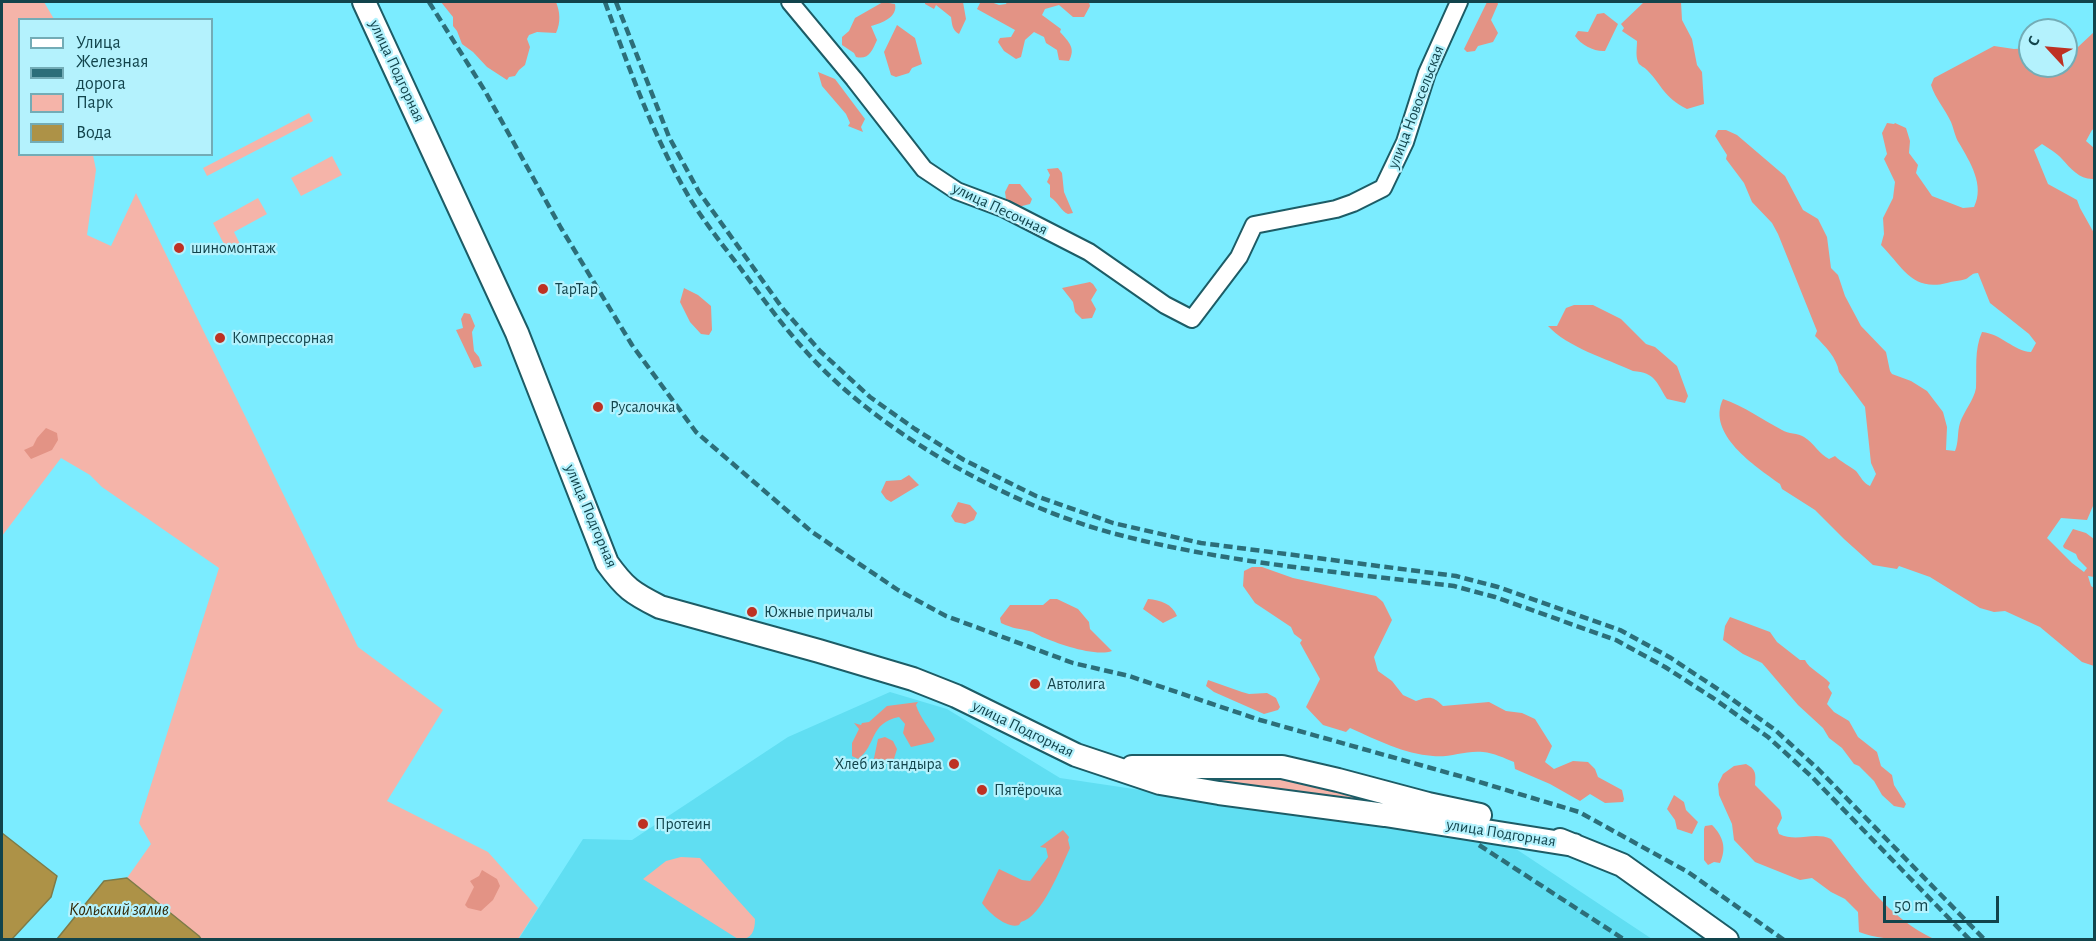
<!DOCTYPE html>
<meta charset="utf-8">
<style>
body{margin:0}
#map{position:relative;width:2096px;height:941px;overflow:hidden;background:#7becff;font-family:"Alegreya Sans",sans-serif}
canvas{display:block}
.frame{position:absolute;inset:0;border:3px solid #12444c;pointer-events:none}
.legend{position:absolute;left:18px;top:18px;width:195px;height:138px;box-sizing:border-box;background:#b4f2fd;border:2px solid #73acb6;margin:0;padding:8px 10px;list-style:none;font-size:18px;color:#12444c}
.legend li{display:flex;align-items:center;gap:12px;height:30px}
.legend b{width:30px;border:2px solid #73acb6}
.north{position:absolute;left:2018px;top:18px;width:60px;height:60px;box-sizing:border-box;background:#b4f2fd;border:2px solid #73acb6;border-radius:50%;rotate:296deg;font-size:16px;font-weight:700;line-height:24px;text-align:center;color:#12444c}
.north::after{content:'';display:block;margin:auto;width:21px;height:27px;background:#be3123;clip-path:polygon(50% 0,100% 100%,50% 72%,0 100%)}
.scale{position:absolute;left:1883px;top:896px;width:116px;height:27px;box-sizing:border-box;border:3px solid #12444c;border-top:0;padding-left:8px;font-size:18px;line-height:21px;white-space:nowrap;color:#12444c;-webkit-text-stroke:4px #b4f2fd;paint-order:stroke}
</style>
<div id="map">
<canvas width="2096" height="941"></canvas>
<div class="frame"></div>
<ul class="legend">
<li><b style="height:8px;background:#fff"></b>Улица</li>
<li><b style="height:8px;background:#2c6e79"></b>Железная дорога</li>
<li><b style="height:16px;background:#f5b4a9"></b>Парк</li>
<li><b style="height:16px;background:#ad9247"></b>Вода</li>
</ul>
<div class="north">С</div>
<div class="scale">50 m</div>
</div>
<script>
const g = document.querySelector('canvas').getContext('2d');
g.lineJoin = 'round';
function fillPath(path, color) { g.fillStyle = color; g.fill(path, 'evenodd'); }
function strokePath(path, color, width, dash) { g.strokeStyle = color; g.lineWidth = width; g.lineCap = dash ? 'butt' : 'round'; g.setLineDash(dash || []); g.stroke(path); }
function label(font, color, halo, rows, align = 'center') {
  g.font = font + ' "Alegreya Sans",sans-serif'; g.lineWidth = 4.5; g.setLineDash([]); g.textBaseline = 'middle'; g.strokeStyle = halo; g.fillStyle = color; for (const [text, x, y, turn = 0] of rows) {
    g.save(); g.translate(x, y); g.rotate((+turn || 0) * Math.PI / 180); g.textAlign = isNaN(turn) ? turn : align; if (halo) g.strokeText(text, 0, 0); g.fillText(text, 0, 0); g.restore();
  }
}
fillPath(new Path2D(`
 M890,692L947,709L1060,778L1510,845L1652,939L518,940L583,839L632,840L788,737Z`), '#60def2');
fillPath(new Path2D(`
 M2,2H44L54,19L20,20V154L93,155L96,170L87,235L111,246L136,193L358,647L443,710L387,801L488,852L538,908L518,939H201L127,878L151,844L139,823L219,568L102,487L90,475L61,458L2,536Z
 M309,113L313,121L207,176L203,168Z
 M332,156L342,175L301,196L291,178Z
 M258,198L267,214L234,232L241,246L228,252L213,223Z
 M1157,774L1293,777L1402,809Z
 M681,857L700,858L755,919C755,932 751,940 738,939L643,879L666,861Z`), '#f5b4a9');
fillPath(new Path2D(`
 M441,2H556C560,12 561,22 556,33L537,32L529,35L527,39L530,47L525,65L519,70L515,76L509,77L507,80L487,67L473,52L462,44L457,31L453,26V17Z
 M883,2L895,4C898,17 882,23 871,26L877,40C872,51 869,60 856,57L854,53L842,45V37L849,31L855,18Z
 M925,2H963L966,19L959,34C952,30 952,24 951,17L936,5L934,9L925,4Z
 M991,2L999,5L1006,4L1007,2H1089L1090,6L1084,17H1073L1059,5L1045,9L1042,15L1061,29L1060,32C1069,42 1076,48 1069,61L1059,60L1057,50L1046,43L1044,37L1034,32L1025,40L1021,57L1016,59L1004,51L998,42L1000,38L1011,37L1015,30L977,9L980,3Z
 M1487,2H1497L1498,4L1491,20L1498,33L1493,42L1478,46L1475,51L1467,52L1464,49Z
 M1644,2H1681L1682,20L1692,39L1697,65L1702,72L1704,104L1687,109C1663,97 1663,86 1647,70C1644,67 1641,66 1639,64C1635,58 1637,48 1637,41L1622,31L1624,28L1621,24Z
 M1604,13L1618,24L1605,51C1595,52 1581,45 1575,36L1578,31L1588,32L1597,14Z
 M897,25L915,38L922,64L912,68L909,73L896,77L891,75L884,52Z
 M2094,32V129L2092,130L2086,141L2094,148V179C2080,180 2071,169 2062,159C2057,153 2048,148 2042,144L2034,150L2048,184L2077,200L2080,208L2094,233L2093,506L2087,520L2061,518L2047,538L2072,563L2084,572L2087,568L2078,559L2076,554L2064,548L2063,546L2073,529L2086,533L2094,539V577L2088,576L2091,586L2094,588V666L2082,662L2040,627L2005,611L1994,612L1980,608L1930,577L1899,566L1897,569L1873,565L1844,539L1815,510L1782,489L1780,484C1755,466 1706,434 1723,399C1744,406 1763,420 1782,430C1788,434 1798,433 1804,437C1814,443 1819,454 1829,459L1835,456C1841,462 1850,466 1856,471C1861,477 1863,483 1870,486L1876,474L1871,463L1865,407L1839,372C1837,358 1825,346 1815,336L1817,331L1778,234L1772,223L1752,202L1744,183L1726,159L1727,155L1715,136L1718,130H1726L1737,135L1785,176L1803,210L1818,219L1827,237L1831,268L1838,275L1845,296L1861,326L1886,352L1890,371L1892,374L1911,381L1927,391L1943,412L1947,427L1946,450L1955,451C1959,442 1957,432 1960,423C1964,411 1974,400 1976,388C1977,369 1974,350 1982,332C2002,334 2013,351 2031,352L2036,343L2029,334L1990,303L1978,273C1972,273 1971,276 1966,279C1960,281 1953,281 1947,283C1912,292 1902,266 1881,245L1884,234L1883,218L1893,198L1895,182L1884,159L1887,154L1882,133L1887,123L1894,124L1895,123L1906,128L1910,141L1909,153L1918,165L1916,173L1932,196L1963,208L1974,207C1985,185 1970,162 1959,143C1955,137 1954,129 1951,122C1945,109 1935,98 1931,85L1934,78L1994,46L2014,49L2030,48V66H2066V50L2078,47Z
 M818,72L835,79L865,119L861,127L863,132L848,126L850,123L846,114L822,86Z
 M1058,168L1062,173L1064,192L1073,213L1068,214C1061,211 1059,203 1050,197V185L1047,182L1050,175L1047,169Z
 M1009,184H1020L1032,199L1030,204L1018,207L1006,199L1005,192Z
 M1090,282L1093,284L1097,290L1091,300L1096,309L1092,318L1082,319L1075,312L1073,302L1062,288Z
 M684,288L698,295L711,306L712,330L709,335L701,334L690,322L680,302Z
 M1574,305H1593L1621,319L1646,344L1655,347L1677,366L1688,396L1685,403L1667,399C1656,382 1656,373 1633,371C1607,359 1567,347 1548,326H1557L1566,308Z
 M464,313L470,314L475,326L472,332L474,351L479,357L482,366L474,368L456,330L463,328L461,319Z
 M46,428L57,433L58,440L52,450L31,459L24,450L33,446L37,438Z
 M909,475L919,485L891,502L886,499L881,492L886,481L901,480Z
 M958,502L970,505L977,513L974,520L965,524L955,522L951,516Z
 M1252,567H1262L1293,578L1376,596L1383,602L1392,620L1374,657L1378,671L1392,681L1403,695L1416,701C1429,696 1433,696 1443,706L1489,702L1506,711L1522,713L1535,719L1552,746L1545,762L1554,769L1573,761L1588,762L1595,769L1598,777L1622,790L1624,799L1623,802L1605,803L1590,794L1580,801L1550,784L1515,769L1514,762C1504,758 1494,753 1483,752C1466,750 1449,758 1433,756C1404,754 1377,740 1350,728L1346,732L1323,725L1306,707L1320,679L1300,643L1302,640L1294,634L1291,627L1255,603L1243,586L1244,571Z
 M1050,599H1057L1078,609L1089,622L1090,629L1112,651C1095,657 1059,644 1042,637C1038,635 1034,632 1029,631C1017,628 1014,629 1001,623L1000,618L1010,605H1043Z
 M1148,599C1161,600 1172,604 1177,616L1163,623L1143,609Z
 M1730,617L1770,632L1777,642L1800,660H1805C1809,669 1822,674 1830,683L1828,687L1832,693L1827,704L1834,712L1849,721L1858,737L1877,752L1881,766L1892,775L1894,785L1906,804L1904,808L1894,806L1882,795L1874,781L1859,766L1854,764L1842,748L1829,738L1823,728L1798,705L1762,663L1743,654L1723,640L1725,626Z
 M1208,680L1242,692L1249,694L1267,693L1276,698L1280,707L1278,710L1264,714L1214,692L1206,686Z
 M918,702L916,705C920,718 929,727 935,739L933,742L911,747L903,733L905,724L899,717C869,723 877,745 858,759L852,756V743L859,729L854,723L861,725L862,723L869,722L887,706Z
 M885,737L893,741L897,749L893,762L884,763L880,766L873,763L878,739Z
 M1746,764C1756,769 1756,774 1755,785L1780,810L1782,818L1777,828L1779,834C1798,843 1813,831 1831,839C1861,878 1889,918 1934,939C1909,940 1882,941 1859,932L1858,912L1845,899L1831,892L1812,878L1800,880L1755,862L1734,840L1732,824L1719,795L1718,784L1723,774L1734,766Z
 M1674,795L1684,802L1686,810L1698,822L1692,834L1677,829L1675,820L1667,809Z
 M1712,825C1723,836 1727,848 1720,863L1714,862L1708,865L1704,860V829L1705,826Z
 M1063,830L1069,837L1068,840L1070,848C1061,867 1042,917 1021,922L1019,925C1007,929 989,913 982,903L999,869L1022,880L1030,881L1048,857L1046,848L1040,847Z
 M482,870L497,879L500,886L493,900L481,911L468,908L465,905L474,887L470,881L479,876Z`), '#e39385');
const water = new Path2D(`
 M2,833L57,876L51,897L12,939H2Z
 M127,878L199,936L201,939H57L104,881Z`);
fillPath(water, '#ad9247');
strokePath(water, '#7e7b48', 1.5);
const minor = new Path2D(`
 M790,2L854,79L924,169L957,191L1005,209L1089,252L1165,305L1192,319L1239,257L1254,225L1336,209L1353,203L1383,188L1405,142L1427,73L1459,2`);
const secondary = new Path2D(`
 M364,2L517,333L607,563C625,588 632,593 660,607L819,651L913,679L956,696L1076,755L1160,783L1219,793L1385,815L1574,845
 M1132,767H1282L1338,780L1428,804L1480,815
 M1560,840L1622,865L1727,940`);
strokePath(minor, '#1d5c66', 20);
strokePath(secondary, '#1d5c66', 26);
strokePath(minor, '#fff', 16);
strokePath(secondary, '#fff', 22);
strokePath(new Path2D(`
 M429,2L485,91L561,228L632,345L696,432L812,532L898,590L946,616L1073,663L1129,676L1260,720L1463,777L1579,812L1688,872L1784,940
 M605,2C629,68 653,136 689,197C703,220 721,243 738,265C761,296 784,328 811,357C882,434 1011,506 1112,533C1224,563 1340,572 1454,586L1495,597L1616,640L1665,667L1713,698L1768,737L1811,776L1970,940
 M616,2L669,137L699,192L783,309L820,351L870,397L915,429L964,460L1036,496L1113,523L1201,543L1456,576L1498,587L1620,630L1671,658L1719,690L1774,729L1818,769L1985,940
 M1479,845L1625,940`), '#2c6e79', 4.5, [9, 4.5]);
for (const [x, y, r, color] of [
 [179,248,6,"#be3123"],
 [543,289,6,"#be3123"],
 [220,338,6,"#be3123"],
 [598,407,6,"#be3123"],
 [752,612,6,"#be3123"],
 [1035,684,6,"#be3123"],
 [954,764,6,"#be3123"],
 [982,790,6,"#be3123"],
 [643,824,6,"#be3123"]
]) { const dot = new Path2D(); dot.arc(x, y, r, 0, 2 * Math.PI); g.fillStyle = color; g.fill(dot); strokePath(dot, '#b4f2fd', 2); }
label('16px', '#12444c', '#b4f2fd', [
 ["улица Подгорная",397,71,65],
 ["улица Новосельская",1416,107,-69],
 ["улица Песочная",1000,209,25],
 ["улица Подгорная",591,516,67],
 ["улица Подгорная",1023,729,26],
 ["улица Подгорная",1501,833,9]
]);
label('16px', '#12444c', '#b4f2fd', [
 ["шиномонтаж",191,248],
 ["ТарТар",555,289],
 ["Компрессорная",232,338],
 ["Русалочка",610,407],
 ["Южные причалы",764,612],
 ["Автолига",1047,684],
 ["Хлеб из тандыра",942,764,"right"],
 ["Пятёрочка",994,790],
 ["Протеин",655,824]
], 'left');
label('italic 18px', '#342806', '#b4f2fd', [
 ["Кольский залив",119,910]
]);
</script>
